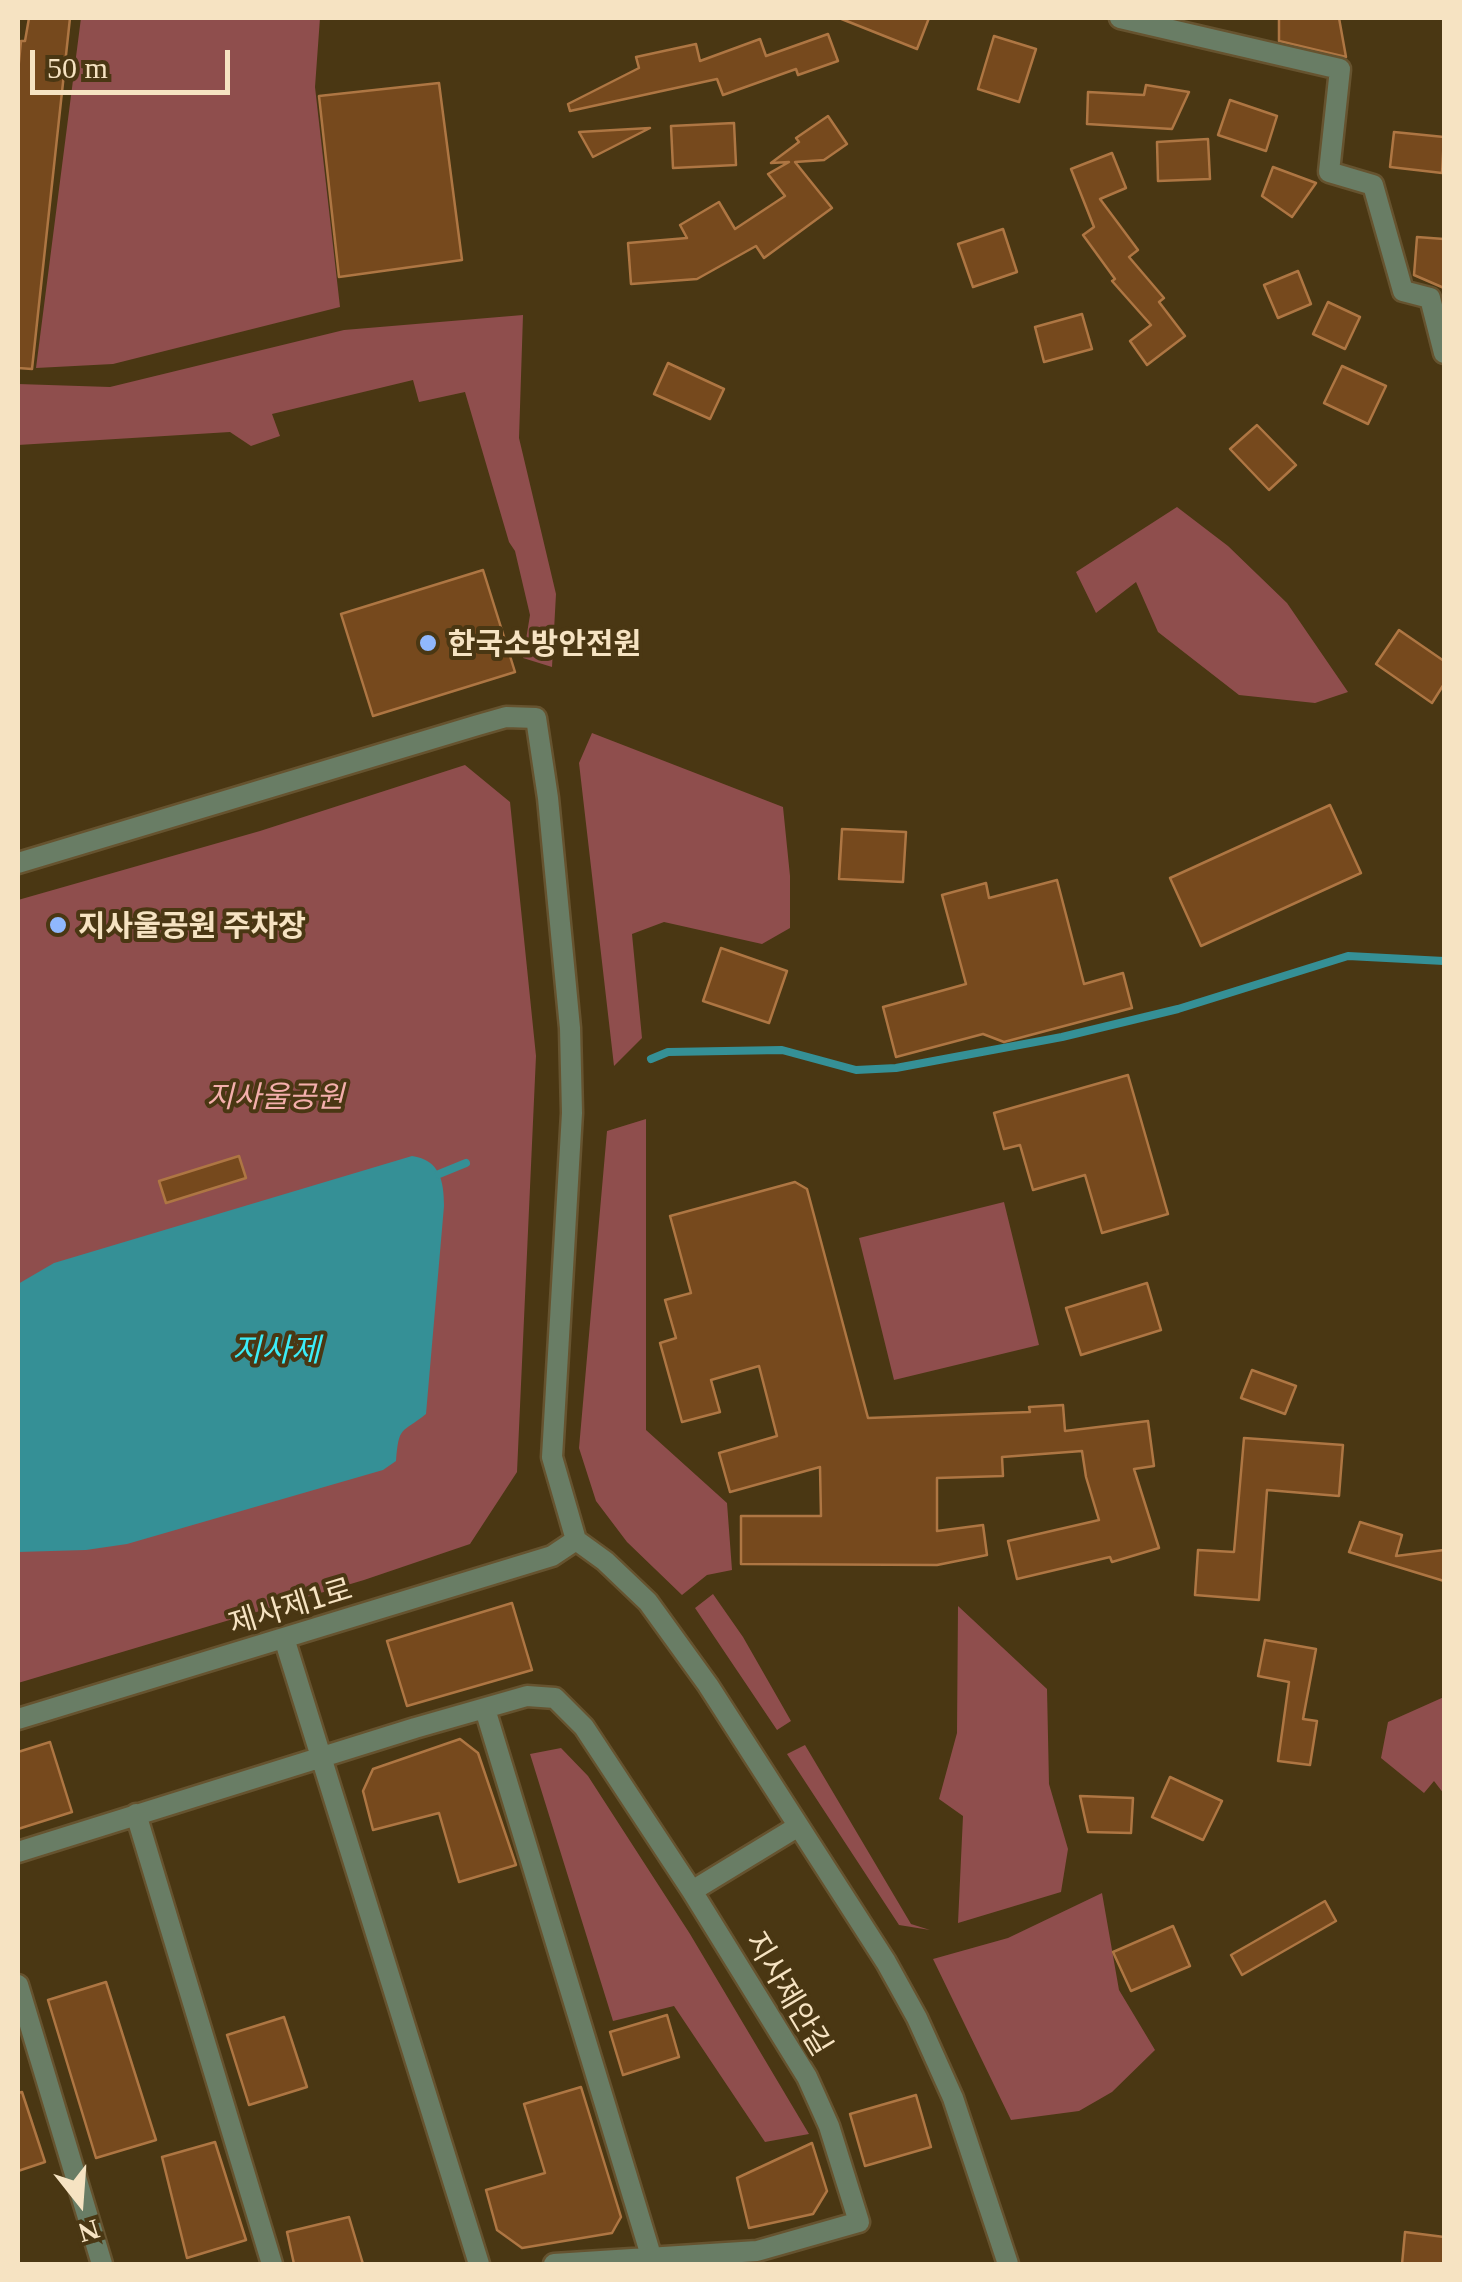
<!DOCTYPE html>
<meta charset="utf-8">
<style>
body{margin:0}
#map{position:relative;width:1462px;height:2282px;overflow:hidden;background:#4a3713;font-family:Georgia,serif}
canvas{display:block}
.frame{position:absolute;inset:0;border:20px solid #f6e3c2;pointer-events:none}
.north{position:absolute;left:30px;top:2152px;width:100px;height:100px;-webkit-text-stroke:8px #4a3713;paint-order:stroke;rotate:163deg;font-size:28px;font-weight:700;line-height:40px;text-align:center;color:#f6e3c2}
.north::after{content:'';display:block;margin:auto;width:35px;height:45px;background:#f6e3c2;clip-path:polygon(50% 0,100% 100%,50% 72%,0 100%)}
.scale{position:absolute;left:30px;top:50px;width:200px;height:45px;box-sizing:border-box;border:5px solid #f6e3c2;border-top:0;padding-left:12px;font-size:30px;line-height:35px;white-space:nowrap;color:#f6e3c2;-webkit-text-stroke:8px #4a3713;paint-order:stroke}
</style>
<div id="map">
<canvas width="1462" height="2282"></canvas>
<div class="frame"></div>
<div class="north">N</div>
<div class="scale">50 m</div>
</div>
<script>
const g = document.querySelector('canvas').getContext('2d');
g.lineJoin = 'round';
function fillPath(path, color) { g.fillStyle = color; g.fill(path, 'evenodd'); }
function strokePath(path, color, width, dash) { g.strokeStyle = color; g.lineWidth = width; g.lineCap = dash ? 'butt' : 'round'; g.setLineDash(dash || []); g.stroke(path); }
function label(font, color, halo, rows, align = 'center') {
  g.font = font + ' Georgia,"Noto Sans KR",serif'; g.lineWidth = 8; g.setLineDash([]); g.textBaseline = 'middle'; g.strokeStyle = halo; g.fillStyle = color; for (const [text, x, y, turn = 0] of rows) {
    g.save(); g.translate(x, y); g.rotate((+turn || 0) * Math.PI / 180); g.textAlign = isNaN(turn) ? turn : align; if (halo) g.strokeText(text, 0, 0); g.fillText(text, 0, 0); g.restore();
  }
}
fillPath(new Path2D(`
 M81,18H320L315,87L340,307L113,364L36,368Z
 M523,315L519,438L556,594L552,667L523,658L530,615L515,551L509,542L465,392L419,402L413,380L272,414L280,436L251,446L230,432L18,445V384L110,387L344,330Z
 M1177,507L1228,546L1287,603L1348,692L1315,703L1239,695L1158,632L1136,582L1096,613L1076,572Z
 M592,733L783,807L790,876V928L762,944L664,922L632,934L642,1038L614,1066L579,763Z
 M465,765L510,802L536,1056L517,1472L470,1544L364,1580L18,1683V900L260,831Z
 M646,1119V1430L727,1503L732,1570L707,1575L682,1595L627,1542L596,1501L579,1448L607,1131Z
 M1004,1202L1039,1345L894,1380L859,1238Z
 M713,1594L743,1637L791,1721L777,1730L695,1608Z
 M958,1606L1047,1689L1049,1784L1068,1849L1061,1892L958,1923L963,1816L939,1799L957,1733Z
 M1444,1697V1794L1434,1781L1424,1793L1381,1758L1388,1722Z
 M805,1745L911,1924L930,1930L899,1925L787,1754Z
 M561,1748L588,1776L690,1934L809,2134L765,2142L674,2006L613,2021L530,1754Z
 M1102,1893L1119,1990L1155,2050L1112,2092L1079,2111L1011,2120L933,1959L1008,1938Z`), '#8f4e4d');
fillPath(new Path2D(`
 M412,1156C440,1160 444,1181 444,1206L426,1414C401,1434 399,1425 396,1461L383,1470L127,1544L86,1550L18,1552V1284L54,1263Z`), '#359096');
strokePath(new Path2D(`
 M651,1059L668,1052L782,1050L856,1070L896,1068L1062,1037L1178,1009L1348,956L1444,961
 M439,1174L466,1163`), '#359096', 8);
const building = new Path2D(`
 M29,18H70L32,369L18,368V72L21,41H25Z
 M839,18H929L917,49Z
 M1279,18H1339L1346,57L1279,41Z
 M828,34L838,61L798,75L796,69L723,95L717,79L570,111L568,104L639,68L636,57L696,44L700,61L760,39L766,56Z
 M994,36L1036,49L1019,102L978,89Z
 M439,83L462,260L339,277L319,96Z
 M1146,85L1189,92L1172,129L1087,124L1088,92L1144,95Z
 M1230,100L1277,116L1266,151L1218,135Z
 M828,116L847,144L824,160L795,162L832,208L764,258L756,246L697,279L631,284L628,243L687,238L680,225L719,202L735,229L785,196L768,174L789,162L771,163L799,142L796,138Z
 M734,123L736,165L673,168L671,126Z
 M650,128L593,157L579,132Z
 M1394,132L1444,137L1442,173L1390,167Z
 M1208,139L1210,179L1158,181L1157,142Z
 M1112,153L1126,188L1100,199L1138,250L1129,257L1164,298L1159,302L1185,336L1147,365L1130,341L1151,325L1112,281L1115,279L1083,235L1094,227L1071,169Z
 M1273,167L1316,183L1292,217L1262,196Z
 M1003,229L1017,272L973,287L958,244Z
 M1417,237L1444,239V288L1414,275Z
 M1298,271L1311,304L1278,318L1264,285Z
 M1328,302L1360,317L1345,349L1313,334Z
 M1082,314L1092,349L1044,362L1035,327Z
 M668,363L724,389L710,419L654,394Z
 M1342,366L1386,386L1368,424L1324,403Z
 M1257,425L1296,465L1269,490L1230,449Z
 M483,570L515,672L373,716L341,614Z
 M1399,630L1444,661V684L1432,703L1376,664Z
 M1330,805L1361,873L1201,946L1170,878Z
 M842,829L906,832L903,882L839,879Z
 M1057,880L1084,984L1123,973L1132,1008L1004,1042L983,1034L896,1057L883,1007L966,984L942,895L986,883L989,898Z
 M721,948L787,971L769,1023L703,1001Z
 M1128,1075L1168,1214L1102,1233L1085,1175L1033,1190L1020,1145L1004,1149L994,1113Z
 M239,1156L246,1178L166,1203L159,1181Z
 M795,1182L807,1189L868,1418L1030,1412L1029,1407L1063,1405L1065,1431L1148,1421L1154,1466L1134,1469L1159,1548L1112,1562L1110,1557L1017,1579L1008,1541L1099,1520L1086,1477L1082,1451L1002,1457L1003,1476L937,1478V1531L983,1525L987,1555L937,1565L741,1564V1516H821L820,1467L730,1492L719,1453L777,1436L759,1366L711,1380L720,1412L682,1422L660,1343L676,1338L665,1300L691,1293L670,1216Z
 M1147,1283L1161,1330L1081,1355L1066,1308Z
 M1252,1370L1296,1386L1285,1414L1241,1398Z
 M1244,1438L1343,1445L1339,1496L1267,1490L1259,1600L1195,1595L1198,1550L1234,1552Z
 M1360,1522L1402,1535L1396,1556L1444,1550V1581L1349,1552Z
 M512,1603L532,1670L407,1706L387,1641Z
 M1265,1640L1316,1649L1303,1719L1317,1721L1310,1765L1278,1761L1289,1682L1258,1676Z
 M460,1739L478,1753L516,1865L459,1882L439,1813L373,1830L363,1791L373,1769Z
 M50,1742L72,1812L18,1829V1752Z
 M1170,1777L1222,1801L1203,1840L1152,1817Z
 M1080,1796L1133,1798L1131,1833L1088,1832Z
 M1325,1901L1336,1921L1242,1975L1231,1955Z
 M1173,1926L1190,1966L1131,1991L1113,1952Z
 M106,1982L156,2140L96,2158L48,2000Z
 M667,2015L679,2057L623,2075L610,2032Z
 M284,2017L307,2087L249,2105L227,2035Z
 M581,2087L621,2217L612,2233L522,2248L497,2230L486,2190L545,2173L524,2104Z
 M22,2092L45,2162L18,2171V2093Z
 M916,2095L931,2147L865,2166L850,2114Z
 M215,2142L246,2240L187,2258L162,2157Z
 M812,2143L827,2191L813,2214L749,2228L737,2178Z
 M349,2217L363,2264H294L287,2232Z
 M1405,2232L1444,2237V2264H1402Z`);
fillPath(building, '#76491d');
strokePath(building, '#ae7643', 2.5);
const street = new Path2D(`
 M1120,18L1340,69L1329,172L1373,185L1403,291L1430,298L1444,353
 M18,863L478,725L506,717L536,718L548,798L570,1028L572,1113L552,1457L576,1540L605,1561L648,1602L708,1685L886,1962L917,2018L953,2098L1008,2264
 M284,1638L479,2264
 M485,1709L652,2259
 M18,1719L552,1556L576,1540
 M136,1814L272,2264
 M18,1852L415,1728L527,1696L555,1698L584,1727L692,1891L807,2077L829,2126L859,2222L757,2251L554,2264
 M692,1891L797,1827
 M18,1985L102,2264`);
strokePath(street, '#66532f', 25);
strokePath(street, '#697d65', 20);
for (const [x, y, r, color] of [
 [428,643,10,"#90b8fd"],
 [58,925,10,"#90b8fd"]
]) { const dot = new Path2D(); dot.arc(x, y, r, 0, 2 * Math.PI); g.fillStyle = color; g.fill(dot); strokePath(dot, '#4a3713', 4); }
label('bold 30px', '#f6e3c2', '#4a3713', [
 ["한국소방안전원",448,643],
 ["지사울공원 주차장",78,925]
], 'left');
label('italic 30px', '#f4afac', '#4a3713', [
 ["지사울공원",275,1096]
]);
label('30px', '#f6e3c2', '#4a3713', [
 ["제사제1로",290,1605,-17],
 ["지사제안길",790,1993,59]
]);
label('italic 32px', '#3cecf7', '#4a3713', [
 ["지사제",276,1349]
]);
</script>
